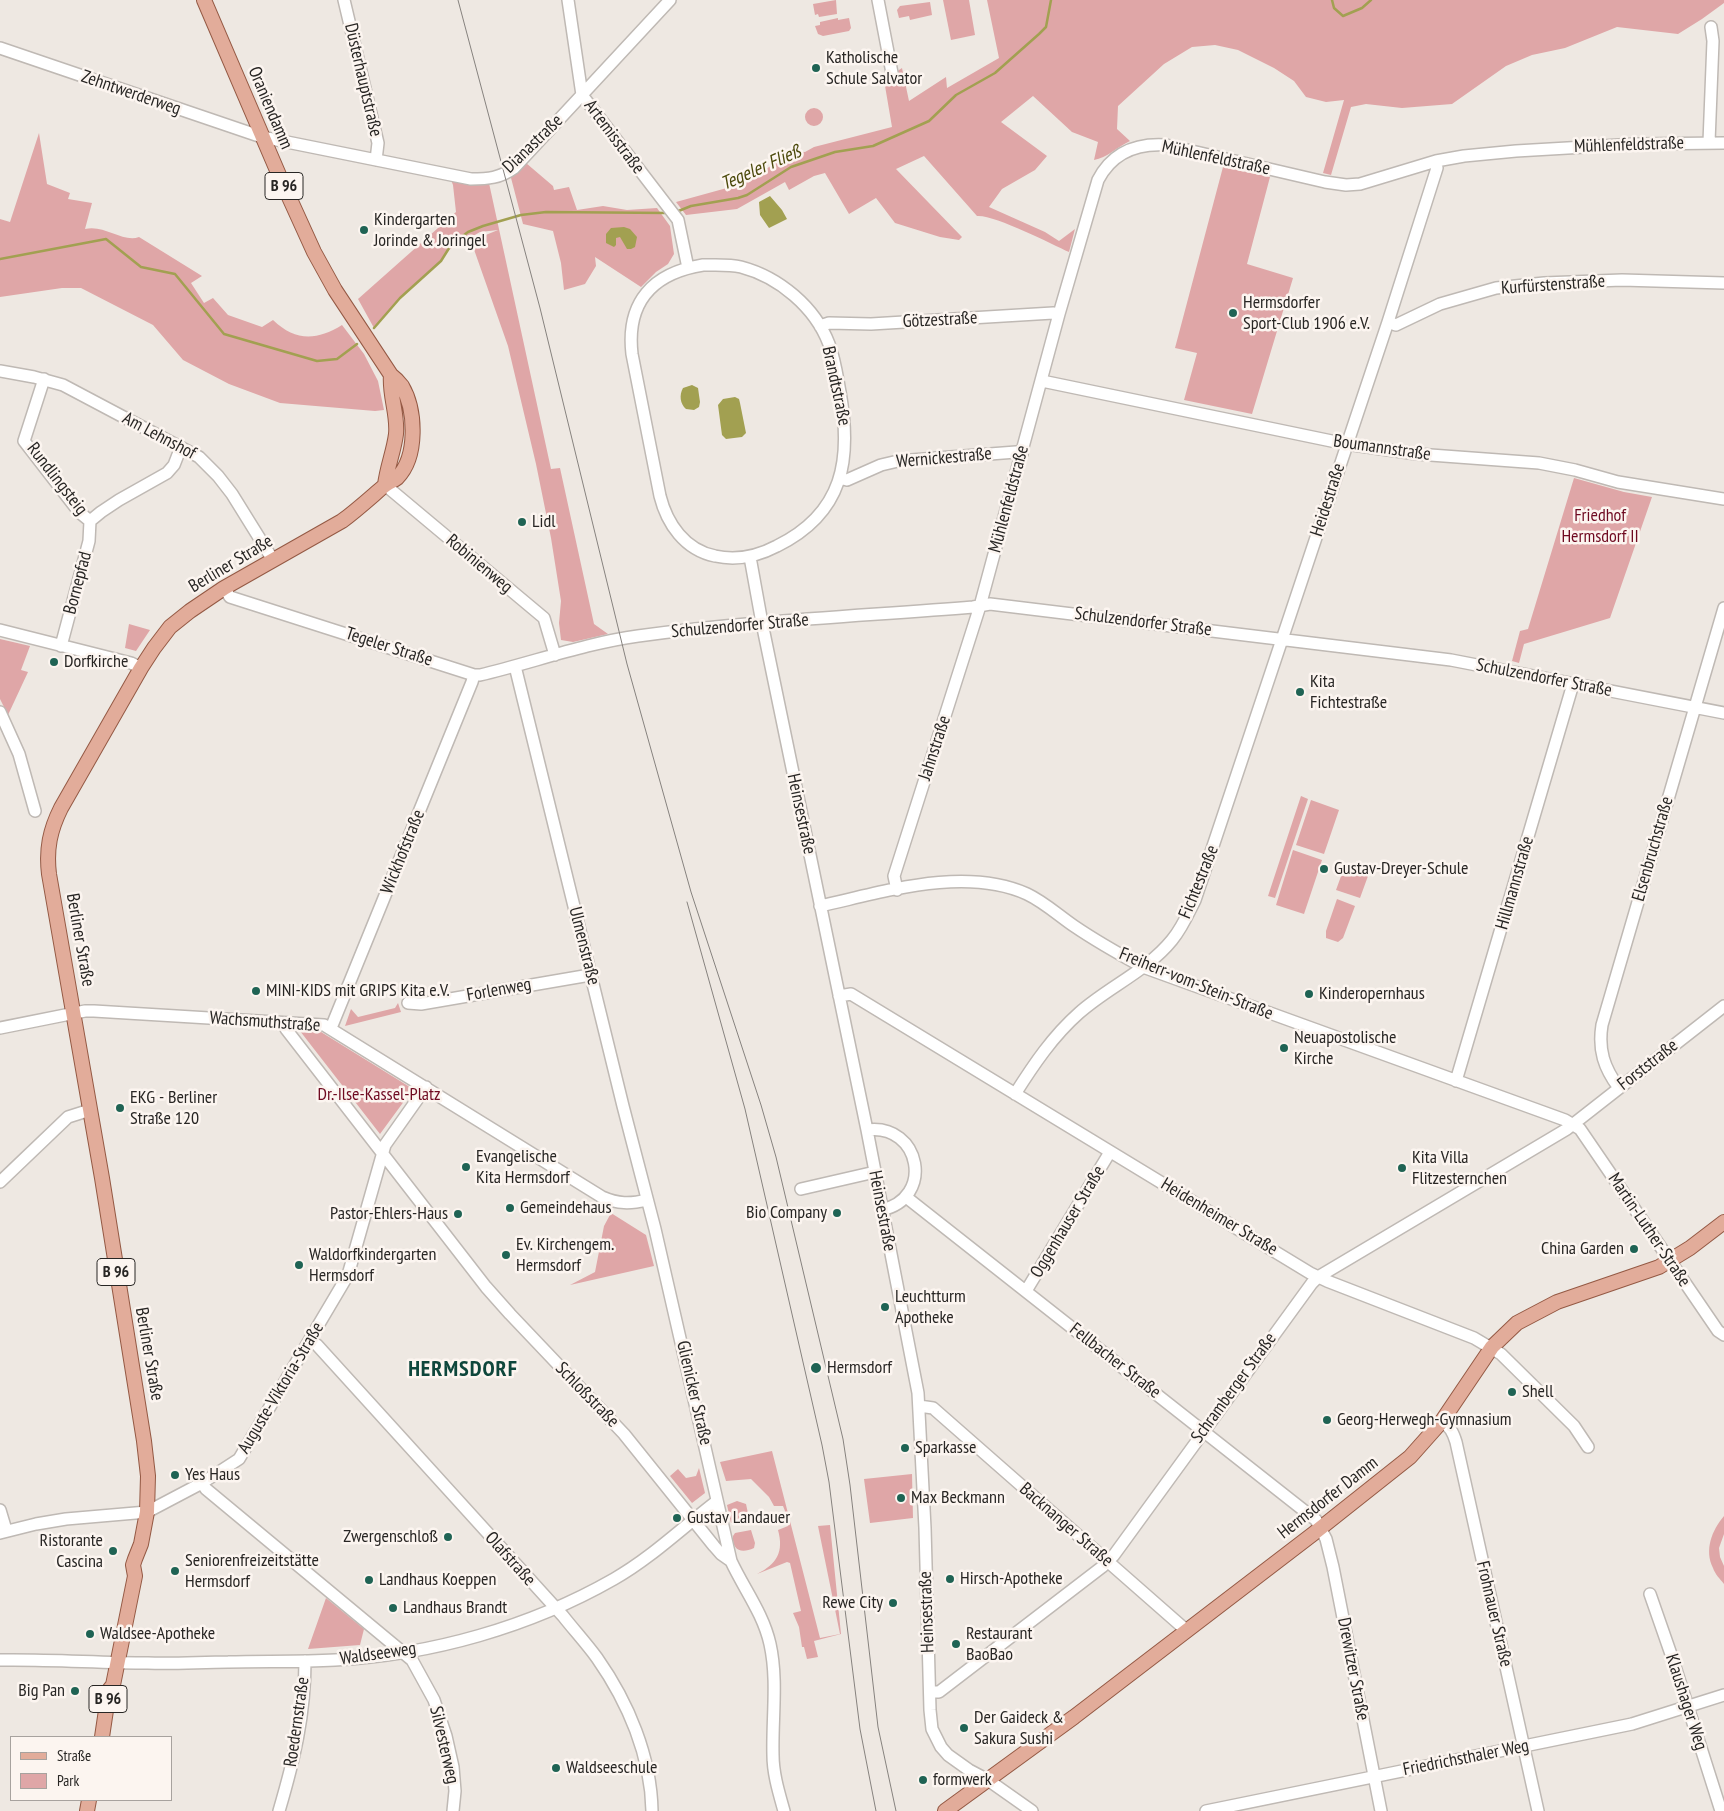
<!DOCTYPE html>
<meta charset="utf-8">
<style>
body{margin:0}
#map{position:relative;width:1724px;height:1811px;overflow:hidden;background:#eee8e2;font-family:"PT Sans Narrow",sans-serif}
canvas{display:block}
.legend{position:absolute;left:10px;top:1736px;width:162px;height:65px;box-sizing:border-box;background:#fcf5f0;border:1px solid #a7a29e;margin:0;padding:6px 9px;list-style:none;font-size:15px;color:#282624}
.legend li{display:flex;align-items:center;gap:10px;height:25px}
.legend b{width:25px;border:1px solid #a7a29e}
</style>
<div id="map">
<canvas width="1724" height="1811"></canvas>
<ul class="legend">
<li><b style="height:6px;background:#e2ac9a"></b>Straße</li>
<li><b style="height:14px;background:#dfa6a7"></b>Park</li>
</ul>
</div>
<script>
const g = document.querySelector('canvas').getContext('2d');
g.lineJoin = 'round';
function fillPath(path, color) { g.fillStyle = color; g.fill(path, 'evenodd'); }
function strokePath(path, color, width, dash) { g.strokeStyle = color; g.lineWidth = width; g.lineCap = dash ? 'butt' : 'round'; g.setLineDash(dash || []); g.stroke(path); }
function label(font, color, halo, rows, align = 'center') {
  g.font = font + ' "PT Sans Narrow",sans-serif'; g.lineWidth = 5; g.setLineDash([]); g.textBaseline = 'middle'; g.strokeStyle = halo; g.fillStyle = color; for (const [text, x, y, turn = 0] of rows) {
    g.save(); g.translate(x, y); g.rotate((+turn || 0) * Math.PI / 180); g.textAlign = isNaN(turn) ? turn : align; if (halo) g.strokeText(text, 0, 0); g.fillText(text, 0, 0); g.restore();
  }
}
fillPath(new Path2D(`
 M836,0L837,14L819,17L818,14L815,15L813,4Z
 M943,0H969L975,35L951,40Z
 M987,0H1724V3L1702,19L1678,34L1617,27L1565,48L1532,55L1506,66L1452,104L1402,108L1366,104L1351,107L1331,175L1323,173L1344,100L1326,102L1306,97L1294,81L1274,68L1238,50L1215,45L1192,47L1164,64L1118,106L1117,129L1130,141C1117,147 1107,158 1094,160L1098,142L1072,132L1033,96L1001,122L1047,156L1035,170L1002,189L989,207L1045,232L1059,241L1075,229L1069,252C1052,244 993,214 977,216L924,156L896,169L962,237L959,240L940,237L895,223L876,198L849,214L825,173L814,176L789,190L785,182L737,209L686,215L676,202L745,183L793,151L805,152L814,147L892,127L884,80L902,68L909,101L946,77L947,88L999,58Z
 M930,2L932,15L910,20L909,16L899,18L897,10L900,6Z
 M838,18V20L849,18L851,28L849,31L823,36L818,34L815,26L820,25V22Z
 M805 117a9 9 0 1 1 18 0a9 9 0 1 1-18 0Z
 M39,133L47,184L70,193L68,199L92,203L85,229C104,224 123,243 139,237L202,276L191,283L204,303L213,298L228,315L262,327L273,320C295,341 316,341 342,325L364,354L378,381L384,410L375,411L280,403L229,384L183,360L153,325L81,288H62L0,297V219L10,222Z
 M526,163L553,186L554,190L569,187L577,210L603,206L627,210L657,208L670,226L674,254L668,264L656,272L641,287L595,257L596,266L585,284L564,290L561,263L553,231L523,224L510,174Z
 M1223,167L1270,177L1247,264L1293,278L1252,414L1184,400L1197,353L1175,348Z
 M451,180L480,185L489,183L551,469L560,468L594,624L608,634L573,642L561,640L559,623L561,601L551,538L536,464L508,346L471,241L498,230L480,232L447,251L441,261L400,298L374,328L358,299L456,212L453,185Z
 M1574,478L1624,492L1652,497L1610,618L1524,644L1519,663L1512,661L1520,631L1528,629Z
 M129,624L150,630L136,651L125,648Z
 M0,639L30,646L21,670L28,672L8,715L0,699Z
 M1301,796L1308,799L1275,898L1268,896Z
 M1311,800L1339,810L1324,854L1296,845Z
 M1293,850L1322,860L1304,914L1276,905Z
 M1344,868L1368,876L1360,898L1336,890Z
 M1337,899L1355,906L1343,938L1338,942L1326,938V931Z
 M398,1003L401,1012L345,1026L351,1009L358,1017L395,1008Z
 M300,1031L321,1032L413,1089L380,1134Z
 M611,1213L646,1235L654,1266L570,1285L595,1272L604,1226Z
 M772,1451L820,1638L840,1634L818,1526L830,1525L841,1634L814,1641L818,1657L807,1659L804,1647H802L799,1627L793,1613L801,1611L790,1563L787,1562L757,1574C777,1564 784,1552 778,1530L788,1526L787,1516L783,1506H774L769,1497L751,1479L726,1481L720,1462Z
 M699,1468L705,1493L692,1503L670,1476L678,1469L686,1478L696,1476Z
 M912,1474L913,1518L870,1523L864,1479Z
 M737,1501L746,1504L749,1518L747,1520L731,1523L727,1505Z
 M1724,1516V1534L1719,1548L1720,1557L1724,1566V1584C1720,1579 1715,1574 1713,1568C1704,1550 1712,1530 1724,1516Z
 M751,1530L755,1543L754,1548C741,1554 732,1550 733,1536L735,1533Z
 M326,1598L364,1629L360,1645L308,1649Z`), '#dfa6a7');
fillPath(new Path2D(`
 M770,196L782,210L787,219L769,228L760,215L759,202Z
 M624,227L630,229L637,237L635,247L631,249H627L620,237L616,238V245L614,247L606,243V234L611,228Z
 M692,385L698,388L700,402L699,407L694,410L686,409C680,404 679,395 683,388Z
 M735,397L739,399L740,403L746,433L742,437L726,439L722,435L718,405L723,399Z`), '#a2a051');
strokePath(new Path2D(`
 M1332,0L1334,8L1343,16L1362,8L1371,0
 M676,212L691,206L738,198L747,195L791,167L835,152L873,146L929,121L956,95L995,73L1039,34L1046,27L1051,0
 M0,259L106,239L141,267L175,274L224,334L317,361L337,359L357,344
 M374,328L400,298L441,261L451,245L468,232L483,226L521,215L546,212L668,213`), '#a2a051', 2.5);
const minor = new Path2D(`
 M344,0L378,143L376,160
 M568,0L582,95L678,220L688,268
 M878,0L892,73
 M0,48L262,137L471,179C488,179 500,178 514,168L670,0
 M1709,142L1713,41L1711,27
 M703,265C716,265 729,264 741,267C779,277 815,307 829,344C835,360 837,376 840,392C852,459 844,513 777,546C758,556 737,561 715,556C685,550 667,524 660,496L632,354C626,302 653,273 703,265Z
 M1388,322L1396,325L1440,304L1496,288L1544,283L1622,280L1724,283
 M820,326L829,323L871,324L1053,313L1059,314
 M0,371L34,377L63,385L199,457L218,476L232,494L273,560
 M44,379L24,441L79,512L90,521
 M1042,381L1346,444L1417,454L1539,463L1575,470L1618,482L1724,499
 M840,478L847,480L881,465L898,461L1016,452L1022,454
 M385,485L544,618L555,655
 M90,521L101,512L119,500L167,473L174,465L181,447
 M750,557L762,623L867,1130L918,1393L925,1528L930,1710L932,1729L941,1747L948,1755L969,1770L988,1780L1032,1811
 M224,588L230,597L474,675H480C531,663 586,643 638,636C749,621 861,616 973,607L990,604L1451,660L1724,713
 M0,630L131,663L141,668
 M61,646L89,541L90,521
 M515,666L623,1106L655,1229L731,1561C744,1589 763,1613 770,1644C778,1680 772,1718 773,1755C773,1774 779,1793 784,1811
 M0,712L19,754L35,811
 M897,890L894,876L980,606L1059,314L1098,180C1112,153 1136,143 1166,145L1325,182L1346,185L1360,184L1436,161L1464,156L1516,151L1636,144L1724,143
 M820,906C884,892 964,866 1027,894C1044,902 1058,915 1074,926C1096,941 1119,954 1143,967L1565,1120L1580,1129L1718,1331L1724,1335
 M839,996L851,994L1310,1273L1327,1281L1474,1338L1501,1354L1574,1426L1588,1447
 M408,1003L421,1004L590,975
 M286,1023V1029L486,1287L510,1314L624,1434L714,1546L721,1554L731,1561
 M0,1028L85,1011H94L324,1025L602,1197C618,1204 630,1204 647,1200
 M331,1028L472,682L474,675
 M1456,1081L1573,684
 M1619,1088C1604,1068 1598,1050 1602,1025L1724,608
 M1015,1094C1034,1064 1053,1036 1079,1013C1108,987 1147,971 1172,940C1182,928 1188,914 1195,900L1388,322L1437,168L1436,161
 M867,1130C921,1123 935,1199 881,1210
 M0,1182L68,1117L90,1110
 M801,1189L875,1172
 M906,1197L1316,1520L1326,1539L1333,1567L1381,1811
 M1026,1291L1110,1152
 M310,1341L317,1345L563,1616C574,1630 586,1643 597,1658C628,1702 651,1756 652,1811
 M919,1406L933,1408L1187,1631
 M1442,1421C1450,1427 1453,1432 1456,1442L1538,1811
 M202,1483L206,1489L412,1660L434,1700L446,1736L453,1767L455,1791L453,1811
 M0,1510L6,1530
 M0,1533L36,1524L66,1519L147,1512L202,1483L239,1459L348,1275L385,1145L426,1087
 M1650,1594L1673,1660L1721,1811
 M0,1660C49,1659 99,1663 148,1663C175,1664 202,1662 228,1662C264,1661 299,1662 335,1660C431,1655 530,1627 614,1579C651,1558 683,1527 717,1501
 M930,1692H939L1102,1567L1114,1555L1312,1283L1318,1277L1567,1129L1724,1006
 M279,1811C294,1760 305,1715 305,1661
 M1206,1811L1632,1724L1724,1695`);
const major = new Path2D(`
 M385,485C387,467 394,451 396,434C398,414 389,395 391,375
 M102,1737L109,1690L113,1685L135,1576L133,1565L135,1559L141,1544L147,1512L148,1476L144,1441L102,1178L49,874C46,849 50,830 61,808L141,668L154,648L170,627L190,611L224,588L342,521C357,510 370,498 384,486C387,483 393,481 397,478C418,457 416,410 402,386C399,382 395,378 391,375L335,290L314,252L279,175L204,0
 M87,1811L89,1800
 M945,1811L1074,1717L1313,1534L1410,1457L1442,1421L1492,1347L1517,1323L1557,1302L1659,1267L1690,1248L1724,1222`);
strokePath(minor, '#bfb9b4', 14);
strokePath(major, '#945944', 16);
strokePath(minor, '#fff', 11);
strokePath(major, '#e2ac9a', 14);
strokePath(new Path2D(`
 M458,0L540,308L627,664L691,892L761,1105L776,1157L843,1439L850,1485L878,1727L896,1811
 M687,902L745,1109L822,1445L829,1482L860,1729L876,1811`), '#86827e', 1);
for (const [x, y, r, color] of [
 [816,68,5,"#1f6354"],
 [364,230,5,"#1f6354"],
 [1233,313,5,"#1f6354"],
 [522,522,5,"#1f6354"],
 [54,662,5,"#1f6354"],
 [1300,692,5,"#1f6354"],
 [1324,869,5,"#1f6354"],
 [256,991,5,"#1f6354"],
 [1309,994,5,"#1f6354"],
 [1284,1048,5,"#1f6354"],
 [120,1108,5,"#1f6354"],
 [466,1167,5,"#1f6354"],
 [1402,1168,5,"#1f6354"],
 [510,1208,5,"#1f6354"],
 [837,1213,5,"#1f6354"],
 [458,1214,5,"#1f6354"],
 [1634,1249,5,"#1f6354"],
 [506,1255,5,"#1f6354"],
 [299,1265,5,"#1f6354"],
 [885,1307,5,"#1f6354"],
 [816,1368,6,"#1f6354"],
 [1512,1392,5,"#1f6354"],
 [1327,1420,5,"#1f6354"],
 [905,1448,5,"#1f6354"],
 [175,1475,5,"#1f6354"],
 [901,1498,5,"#1f6354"],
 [677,1518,5,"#1f6354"],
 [448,1537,5,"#1f6354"],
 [113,1551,5,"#1f6354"],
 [175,1571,5,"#1f6354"],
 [950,1579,5,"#1f6354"],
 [369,1580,5,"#1f6354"],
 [893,1603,5,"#1f6354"],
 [393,1608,5,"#1f6354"],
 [90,1634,5,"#1f6354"],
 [956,1644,5,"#1f6354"],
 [75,1691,5,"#1f6354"],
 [964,1728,5,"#1f6354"],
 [556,1768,5,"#1f6354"],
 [923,1780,5,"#1f6354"]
]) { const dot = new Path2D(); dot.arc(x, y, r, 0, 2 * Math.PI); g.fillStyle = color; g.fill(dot); strokePath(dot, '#fcf5f0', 2); }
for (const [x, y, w] of [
 [284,186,38],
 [116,1272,38],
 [108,1699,38]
]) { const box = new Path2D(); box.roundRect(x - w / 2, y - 13.5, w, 27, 4); g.fillStyle = '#fcf5f0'; g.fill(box); strokePath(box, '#282624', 1); }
label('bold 16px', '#282624', null, [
 ["B 96",284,186],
 ["B 96",116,1272],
 ["B 96",108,1699]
]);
label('18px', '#282624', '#fcf5f0', [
 ["Katholische",826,58],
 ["Schule Salvator",826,79],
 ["Kindergarten",374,220],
 ["Jorinde & Joringel",374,241],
 ["Hermsdorfer",1243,303],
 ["Sport-Club 1906 e.V.",1243,324],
 ["Lidl",532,522],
 ["Dorfkirche",64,662],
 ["Kita",1310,682],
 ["Fichtestraße",1310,703],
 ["Gustav-Dreyer-Schule",1334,869],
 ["MINI-KIDS mit GRIPS Kita e.V.",266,991],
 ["Kinderopernhaus",1319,994],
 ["Neuapostolische",1294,1038],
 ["Kirche",1294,1059],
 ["EKG - Berliner",130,1098],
 ["Straße 120",130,1119],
 ["Evangelische",476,1157],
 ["Kita Hermsdorf",476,1178],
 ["Kita Villa",1412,1158],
 ["Flitzesternchen",1412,1179],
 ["Gemeindehaus",520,1208],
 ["Bio Company",827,1213,"right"],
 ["Pastor-Ehlers-Haus",448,1214,"right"],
 ["Ev. Kirchengem.",516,1245],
 ["Hermsdorf",516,1266],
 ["China Garden",1624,1249,"right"],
 ["Waldorfkindergarten",309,1255],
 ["Hermsdorf",309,1276],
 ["Leuchtturm",895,1297],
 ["Apotheke",895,1318],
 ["Hermsdorf",827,1368],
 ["Shell",1522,1392],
 ["Georg-Herwegh-Gymnasium",1337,1420],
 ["Sparkasse",915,1448],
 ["Yes Haus",185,1475],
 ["Max Beckmann",911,1498],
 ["Gustav Landauer",687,1518],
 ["Zwergenschloß",438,1537,"right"],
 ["Ristorante",103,1541,"right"],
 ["Cascina",103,1562,"right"],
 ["Seniorenfreizeitstätte",185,1561],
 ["Hermsdorf",185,1582],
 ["Hirsch-Apotheke",960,1579],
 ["Landhaus Koeppen",379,1580],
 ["Rewe City",883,1603,"right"],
 ["Landhaus Brandt",403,1608],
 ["Waldsee-Apotheke",100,1634],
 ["Restaurant",966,1634],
 ["BaoBao",966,1655],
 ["Big Pan",65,1691,"right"],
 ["Der Gaideck &",974,1718],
 ["Sakura Sushi",974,1739],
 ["Waldseeschule",566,1768],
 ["formwerk",933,1780]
], 'left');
label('18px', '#282624', '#fcf5f0', [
 ["Düsterhauptstraße",363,80,77],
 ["Zehntwerderweg",131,93,19],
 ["Oraniendamm",270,108,67],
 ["Artemisstraße",614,137,53],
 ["Dianastraße",533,144,-44],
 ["Mühlenfeldstraße",1629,145,-2],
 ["Mühlenfeldstraße",1216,158,12],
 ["Kurfürstenstraße",1553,285,-4],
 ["Götzestraße",940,320,-3],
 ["Brandtstraße",836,386,78],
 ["Am Lehnshof",159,436,28],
 ["Boumannstraße",1382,448,8],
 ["Wernickestraße",944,458,-5],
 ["Rundlingsteig",57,479,52],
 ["Mühlenfeldstraße",1009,499,-75],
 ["Heidestraße",1328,500,-72],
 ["Berliner Straße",231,564,-31],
 ["Robinienweg",479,564,40],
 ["Bornepfad",78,583,-75],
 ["Schulzendorfer Straße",1143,622,7],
 ["Schulzendorfer Straße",740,626,-5],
 ["Tegeler Straße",389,647,18],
 ["Schulzendorfer Straße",1544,678,11],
 ["Jahnstraße",935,748,-72],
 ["Heinsestraße",801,814,78],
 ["Elsenbruchstraße",1653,849,-74],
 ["Wickhofstraße",403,852,-68],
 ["Fichtestraße",1199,882,-68],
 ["Hillmannstraße",1515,883,-74],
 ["Berliner Straße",80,940,80],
 ["Ulmenstraße",584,946,76],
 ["Freiherr-vom-Stein-Straße",1196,984,22],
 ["Forlenweg",499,990,-10],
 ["Wachsmuthstraße",265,1022,4],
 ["Forststraße",1648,1065,-38],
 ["Heinsestraße",882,1211,79],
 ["Heidenheimer Straße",1219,1217,31],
 ["Oggenhauser Straße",1068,1222,-59],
 ["Martin-Luther-Straße",1649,1230,56],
 ["Berliner Straße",149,1354,80],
 ["Fellbacher Straße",1115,1361,38],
 ["Auguste-Viktoria-Straße",281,1388,-59],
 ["Schramberger Straße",1234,1388,-54],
 ["Glienicker Straße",694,1393,77],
 ["Schloßstraße",587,1395,46],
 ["Hermsdorfer Damm",1328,1498,-38],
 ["Backnanger Straße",1066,1525,41],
 ["Olafstraße",510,1559,48],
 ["Heinsestraße",927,1612,-92],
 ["Frohnauer Straße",1494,1614,77],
 ["Waldseeweg",378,1654,-8],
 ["Drewitzer Straße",1353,1669,79],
 ["Klaushager Weg",1686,1702,72],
 ["Roedernstraße",297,1722,-82],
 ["Silvesterweg",444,1745,77],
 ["Friedrichsthaler Weg",1466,1758,-11]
]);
label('18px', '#6f0a21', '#fcf5f0', [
 ["Friedhof",1600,516],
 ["Hermsdorf II",1600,537],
 ["Dr.-Ilse-Kassel-Platz",379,1095]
]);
label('italic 19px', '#4b490a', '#fcf5f0', [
 ["Tegeler Fließ",761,168,-24]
]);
g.letterSpacing = '1px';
label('bold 22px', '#0f473c', '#fcf5f0', [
 ["HERMSDORF",463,1370]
]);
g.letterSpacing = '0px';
</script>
